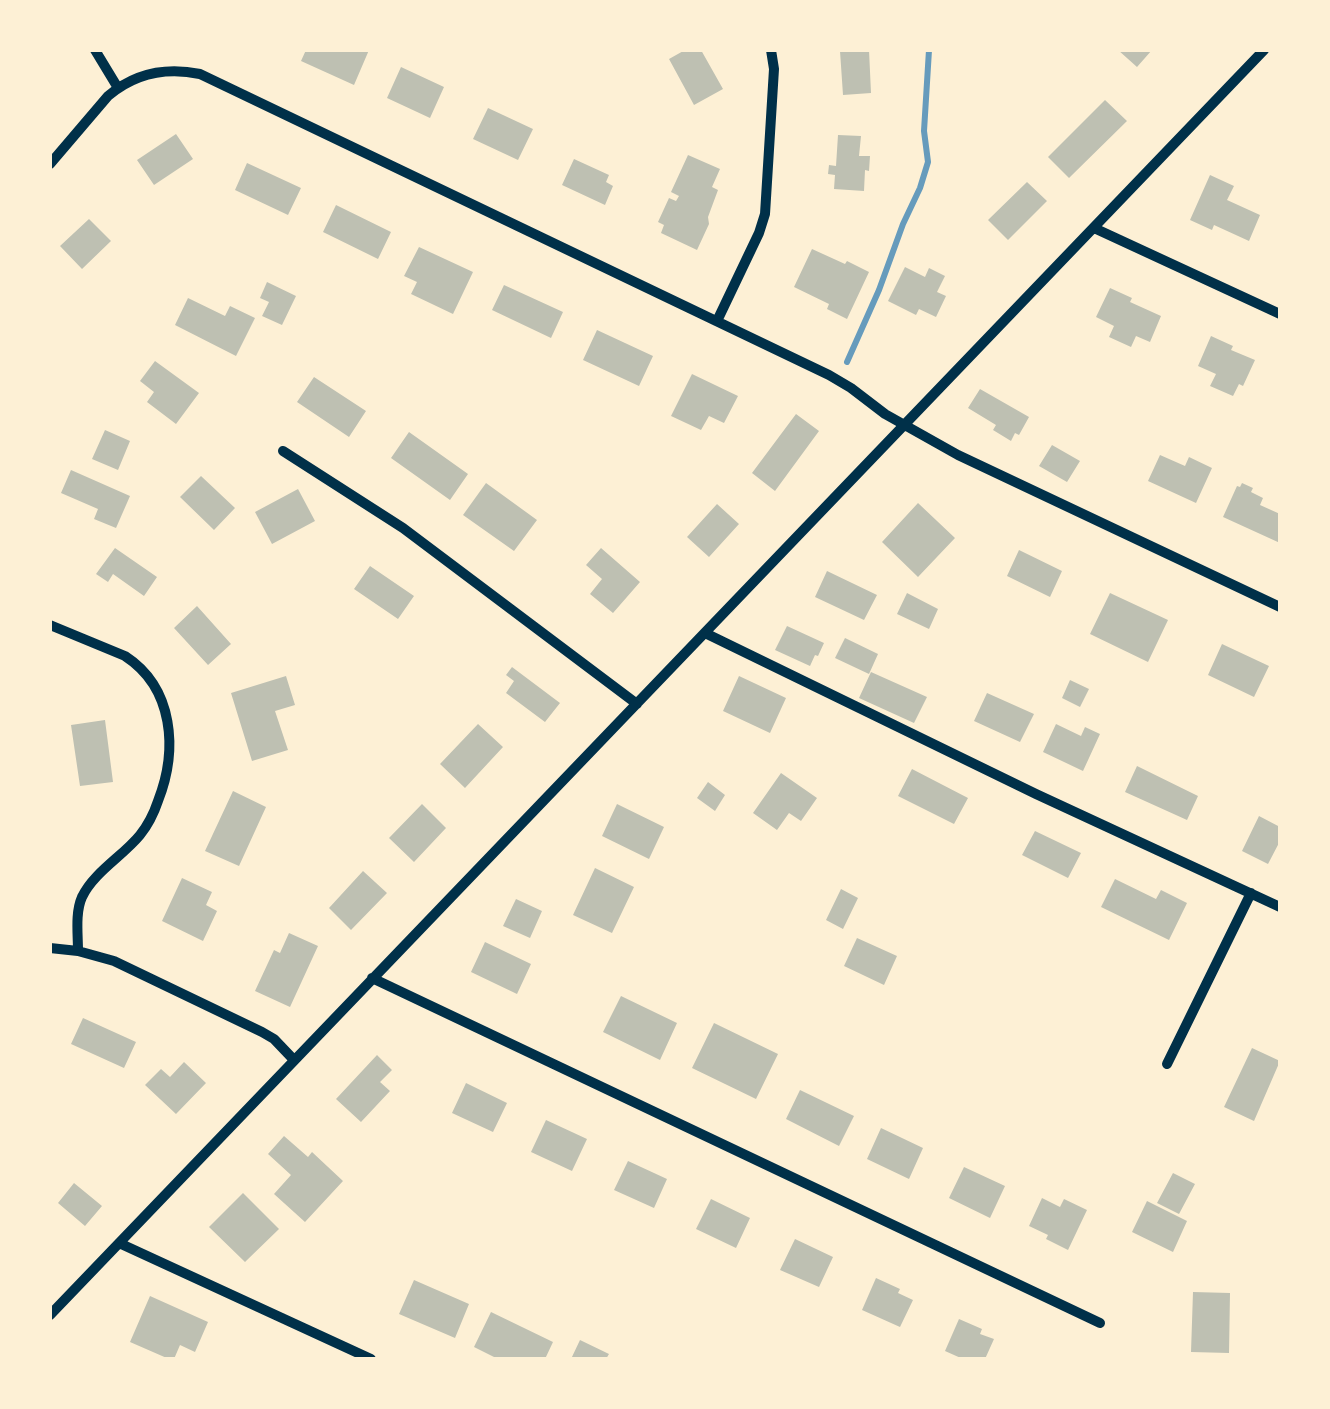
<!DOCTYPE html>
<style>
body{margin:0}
#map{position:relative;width:1330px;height:1409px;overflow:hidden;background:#fdf0d5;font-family:"Space Grotesk",sans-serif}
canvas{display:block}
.frame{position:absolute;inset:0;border:52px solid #fdf0d5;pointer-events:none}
</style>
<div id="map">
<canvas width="1330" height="1409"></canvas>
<div class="frame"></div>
</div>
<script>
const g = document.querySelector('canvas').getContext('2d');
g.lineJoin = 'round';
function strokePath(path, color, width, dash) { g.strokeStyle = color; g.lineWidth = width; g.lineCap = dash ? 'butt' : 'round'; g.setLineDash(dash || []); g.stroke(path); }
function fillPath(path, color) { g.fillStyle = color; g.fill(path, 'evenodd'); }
strokePath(new Path2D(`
 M847,362L879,290L903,224L920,188L928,162L924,131L929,50`), '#669bbc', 6);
fillPath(new Path2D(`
 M306,50H369L354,85L301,61Z
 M685,50H701L723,89L694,105L669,59Z
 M857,50H869L871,93L843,95L840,51Z
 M1118,50H1152L1137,67Z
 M401,67L444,87L430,118L387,98Z
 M1105,100L1127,121L1069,178L1048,157Z
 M488,108L533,129L518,160L473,139Z
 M176,134L193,159L154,185L137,160Z
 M838,135L861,136L859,156H870L869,171L865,170L864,191L834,189L835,175L828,174L829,165L836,166Z
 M688,155L720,169L712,187L718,190L708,217L709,224L697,250L661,233L664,225L658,222L669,198L676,201L679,196L671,192Z
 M574,159L609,175L606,182L613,186L605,205L562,185Z
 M247,163L301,188L288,215L235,190Z
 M1210,175L1234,186L1227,200L1260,215L1249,241L1214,225L1212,230L1190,220Z
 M1027,182L1047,201L1008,240L988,220Z
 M336,205L391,232L378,259L323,232Z
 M89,219L111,241L82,269L60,246Z
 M419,247L473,272L453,314L411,294L417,282L404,276Z
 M812,249L845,264L847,261L869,272L847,319L827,309L829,304L794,287Z
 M905,267L925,277L929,268L945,276L937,292L946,296L936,317L919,309L916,315L888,301Z
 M267,282L296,296L282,325L262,316L269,302L260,298Z
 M504,285L563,312L551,338L492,310Z
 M1110,288L1132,298L1130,302L1161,316L1150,342L1136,336L1131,347L1109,337L1114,326L1096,317Z
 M188,298L225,316L230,306L255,318L236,356L175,325Z
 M597,330L653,356L639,386L583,360Z
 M1211,336L1233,346L1231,350L1255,360L1243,386L1239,384L1233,396L1210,386L1216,374L1198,366Z
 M155,361L199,393L176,424L147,402L154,392L140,381Z
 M692,374L738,396L724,423L709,416L701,430L671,416Z
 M314,377L366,411L349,437L297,402Z
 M980,389L1029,417L1019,435L1015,433L1011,441L993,430L996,425L968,408Z
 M796,414L819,431L775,491L752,473Z
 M105,430L130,441L118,470L92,459Z
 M409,432L468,474L450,500L391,458Z
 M1052,445L1080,461L1067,482L1039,466Z
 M1160,455L1185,466L1189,457L1212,468L1196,503L1148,481Z
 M71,470L130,496L116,528L94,519L98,509L61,493Z
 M201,476L235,508L214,530L180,497Z
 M486,483L537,520L514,551L463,515Z
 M1242,483L1253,488L1251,492L1263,498L1260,505L1280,514V543L1223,517L1237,486L1240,487Z
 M298,489L315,521L272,544L255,512Z
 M918,503L955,538L918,577L882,542Z
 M717,504L739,524L709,557L687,537Z
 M115,548L157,577L144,596L113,574L108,582L96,574Z
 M601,548L640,582L613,613L590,594L602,579L586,565Z
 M1019,550L1062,571L1050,597L1007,576Z
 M370,566L414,596L398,619L354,589Z
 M827,571L877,595L864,620L815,597Z
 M907,593L938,609L929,629L897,614Z
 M1110,593L1168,620L1148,662L1090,634Z
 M197,606L231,644L208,665L174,628Z
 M787,626L824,643L818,656L815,655L810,666L775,650Z
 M845,638L878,654L869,674L835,658Z
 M1222,644L1269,666L1254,697L1208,675Z
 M512,667L560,703L545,722L506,693L514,681L506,675Z
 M871,672L927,697L914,723L859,698Z
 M286,676L295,705L275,711L288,750L252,761L231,693Z
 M739,676L786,698L770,733L723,711Z
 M1070,680L1089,689L1080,707L1062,698Z
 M987,693L1034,714L1020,742L974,721Z
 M105,720L113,782L80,786L71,725Z
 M478,724L503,747L465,788L440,764Z
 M1056,724L1081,736L1085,727L1100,734L1083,771L1043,752Z
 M1137,766L1198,796L1187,820L1125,792Z
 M912,769L968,798L954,824L898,796Z
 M781,773L817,798L801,821L789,813L777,830L753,813Z
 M708,782L725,795L715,811L697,798Z
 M233,791L266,807L239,866L205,851Z
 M422,804L446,828L414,862L389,838Z
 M617,804L664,827L649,859L602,836Z
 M1259,816L1280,827V841L1268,864L1242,851Z
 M1035,831L1081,853L1068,878L1022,855Z
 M595,868L634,887L612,933L573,915Z
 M363,871L387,893L351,930L329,908Z
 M182,878L212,892L206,905L217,911L203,941L162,921Z
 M1115,879L1156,899L1161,890L1187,903L1169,940L1101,907Z
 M841,889L858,898L843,929L826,920Z
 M516,899L542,911L530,938L503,926Z
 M289,933L318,946L290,1007L255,991L274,950L280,953Z
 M857,938L897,956L884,985L844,966Z
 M485,942L531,964L517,994L471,972Z
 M621,996L677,1023L660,1060L603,1032Z
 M83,1018L136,1042L124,1068L71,1044Z
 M714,1023L778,1054L756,1099L692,1068Z
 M1252,1048L1280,1061L1254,1121L1224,1107Z
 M377,1055L392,1070L380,1082L390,1091L361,1122L336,1099Z
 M184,1062L206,1083L176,1114L145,1085L161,1069L170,1077Z
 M466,1083L507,1103L493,1132L452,1113Z
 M800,1090L854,1116L839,1146L786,1119Z
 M546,1120L587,1139L572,1171L531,1152Z
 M881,1128L923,1148L909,1179L867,1159Z
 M284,1136L308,1157L312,1152L343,1181L305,1222L274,1194L291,1175L268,1154Z
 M628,1161L667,1179L654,1208L614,1190Z
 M964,1167L1005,1186L990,1218L949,1198Z
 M1173,1173L1195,1184L1179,1214L1157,1203Z
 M74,1183L102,1206L85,1226L58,1203Z
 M243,1193L279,1229L245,1262L209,1227Z
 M1042,1198L1060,1207L1064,1199L1087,1210L1068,1250L1046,1239L1048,1235L1029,1226Z
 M711,1199L750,1218L736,1248L696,1229Z
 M1147,1201L1187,1221L1173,1252L1132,1232Z
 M795,1239L833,1257L819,1287L780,1270Z
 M876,1278L900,1289L898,1293L913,1300L900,1327L862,1310Z
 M414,1280L469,1304L455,1338L399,1314Z
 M1193,1292L1230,1293L1229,1353L1191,1352Z
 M150,1296L208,1322L195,1352L180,1345L174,1359H169L130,1342Z
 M491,1312L553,1342L545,1359H498L474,1347Z
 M959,1319L982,1329L980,1334L994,1339L985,1359H963L945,1351Z
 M580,1340L609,1354L606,1359H571Z`), '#bec0b2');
strokePath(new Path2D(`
 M95,50L118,88
 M50,164L108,96C135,73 166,67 200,74L829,375L851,388L885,414L958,455L1280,607
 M1094,228L1280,314
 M717,321L759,233L765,214L774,69L771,50
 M283,451L403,528L637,704
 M50,625L125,656C174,688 178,750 158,801C154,813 148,825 140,835C123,856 94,872 82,897C75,913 78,934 78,951
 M705,633L1036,794L1280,907
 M50,948L78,951L114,961L262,1032L274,1039L294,1060
 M372,978L1100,1323
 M1167,1064L1251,893
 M119,1243L371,1359
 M50,1315L1264,50`), '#003049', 10);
</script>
